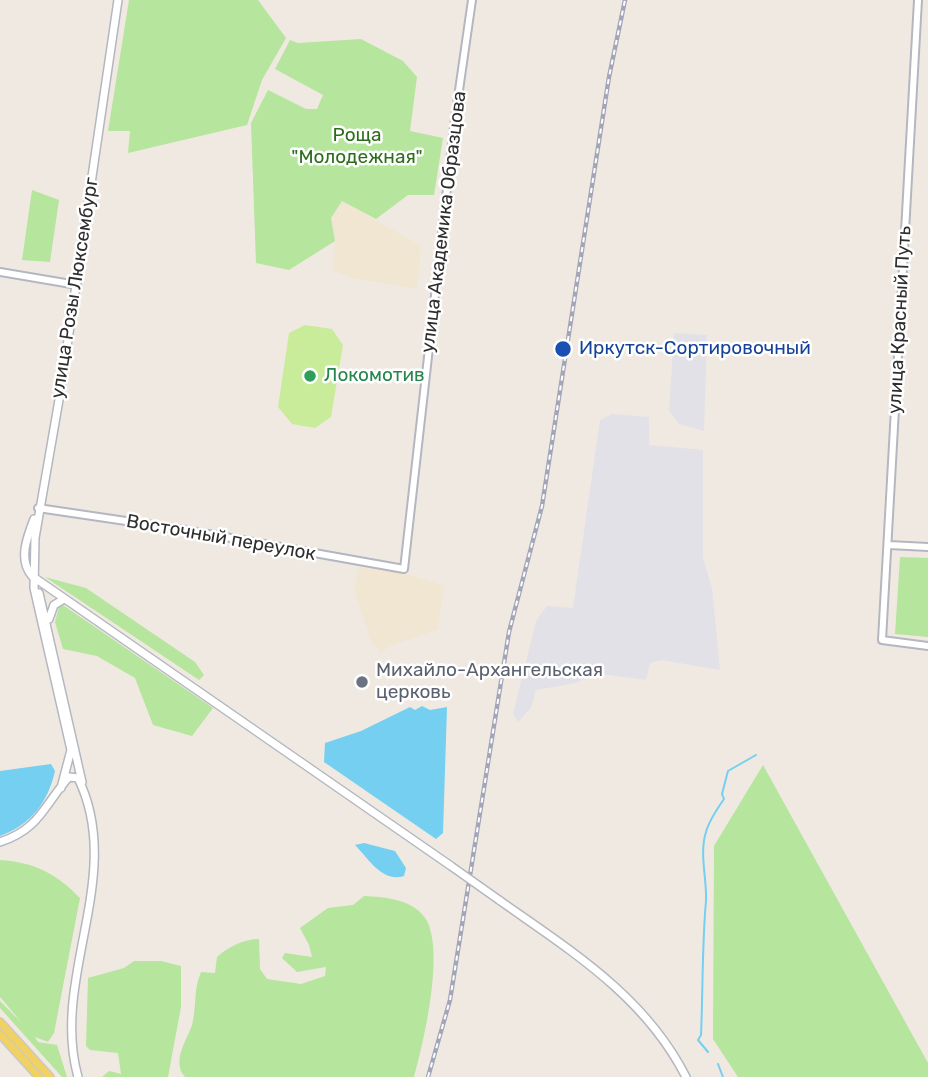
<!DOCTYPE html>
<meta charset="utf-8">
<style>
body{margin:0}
canvas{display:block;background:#efe9e1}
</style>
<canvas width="928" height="1077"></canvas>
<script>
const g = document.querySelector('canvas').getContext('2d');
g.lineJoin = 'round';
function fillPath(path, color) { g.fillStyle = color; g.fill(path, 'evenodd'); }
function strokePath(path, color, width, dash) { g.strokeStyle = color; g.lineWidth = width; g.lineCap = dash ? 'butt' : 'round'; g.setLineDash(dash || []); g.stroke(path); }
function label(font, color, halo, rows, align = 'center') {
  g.font = font + ' Rubik,sans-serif'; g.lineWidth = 5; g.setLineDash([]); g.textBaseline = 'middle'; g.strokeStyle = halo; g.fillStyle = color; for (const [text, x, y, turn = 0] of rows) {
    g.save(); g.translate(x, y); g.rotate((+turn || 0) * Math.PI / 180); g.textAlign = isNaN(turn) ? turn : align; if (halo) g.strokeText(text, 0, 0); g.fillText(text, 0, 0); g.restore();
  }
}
fillPath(new Path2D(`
 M674,333L707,335L704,431L679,424L669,411Z
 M612,414L649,417V445L703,450V558L712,588L720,670L662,660L650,663L646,680L594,673L576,683L536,690L531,708L518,722L513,714L536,621L547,606L573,608L600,420Z`), '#e3e1e8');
fillPath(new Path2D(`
 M342,201L421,246L417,289L351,278L333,270L335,241L331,218Z
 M359,567L400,572L444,586L438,629L392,645L381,652L371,641L354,590Z`), '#f0e6d1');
fillPath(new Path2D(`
 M129,0H258L286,38L262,80L247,125L128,153L130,131H108Z
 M361,39L403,61L417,77L410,131L443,138L434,195H408L376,219L342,201L331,218L335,241L289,270L256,263L251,123L268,90L306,109H317L323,95L275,69L290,40L298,43Z
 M32,190L59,200L50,262L22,260Z
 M900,557L928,558V637L895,634Z
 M45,577L86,588L195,662L204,675L199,680Z
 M60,603L213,708L192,736L153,725L135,678L97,656L63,649L55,622Z
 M763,765L928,1063V1077H738L713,1039L714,846Z
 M0,860C34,862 57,874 80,898L54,1033L48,1042L35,1037L38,1042L57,1045L67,1077H62L0,1008V1001L22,1023L0,997Z
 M364,896C385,897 415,899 427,921C444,955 424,1041 414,1077H185C183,1074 180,1071 180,1067C177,1053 188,1037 192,1025C197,1006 193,990 201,972L215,973L217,957C228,947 244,939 259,939L260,969L267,979L301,984L325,976L326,967L297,972L282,958L285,953L312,957L309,945L300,928L328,908L353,905Z
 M134,961H161L181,966V1007L168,1077H102L109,1071L121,1074L118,1053L90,1050L86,1046L88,978L124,968Z`), '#b6e59e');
fillPath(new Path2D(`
 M305,325L332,329L343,345L331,417L315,428L292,424L278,407L289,333Z`), '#c9ec9a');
fillPath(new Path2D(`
 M422,706L430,710L447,707L443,833L436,839L324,762L325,743L361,731L410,707L415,710Z
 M51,764L55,771C48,802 31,825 0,836V771Z
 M364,843L395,851L406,868L404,876C382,883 368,858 355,845Z`), '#75cff0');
strokePath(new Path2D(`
 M708,1052L698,1040L701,1035C703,990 702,944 706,901C707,878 699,854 706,832C709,821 717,809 724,799L722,794L728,771L756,755
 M718,1064L723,1077`), '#75cff0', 2);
const tertiary = new Path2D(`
 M918,0L882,640L928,646
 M0,272L77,285
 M38,508L180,529L404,569L455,118L472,0
 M889,545L928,547`);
const secondary = new Path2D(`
 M34,519C27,537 18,560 32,576L451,866
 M39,593L82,782
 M49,619L54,605L64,599
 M61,788L71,750L34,588L35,538L60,394L118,0
 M0,842C40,829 44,805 69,777L78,778C126,876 50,977 78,1077
 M499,900C571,951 645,996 686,1077`);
const primary = new Path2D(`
 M0,1022L50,1077
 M0,1034L39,1077`);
strokePath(tertiary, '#b4b7c1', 10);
strokePath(secondary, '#b4b7c1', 10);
strokePath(primary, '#c9c9c9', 10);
strokePath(tertiary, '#fff', 6);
strokePath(secondary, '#fff', 7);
strokePath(primary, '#f2d163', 7);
const rail = new Path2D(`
 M428,1077L450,1000L509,632L542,506L609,77L625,0`);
strokePath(rail, '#a3a6b8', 4.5);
strokePath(rail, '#fff', 2, [5]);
const secondaryBridge = new Path2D(`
 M451,866L499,900`);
strokePath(secondaryBridge, '#b4b7c1', 10, []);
strokePath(secondaryBridge, '#fff', 7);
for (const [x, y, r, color] of [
 [563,349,9,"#1a4fb4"],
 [310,376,7,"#2e9e5b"],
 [362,682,7,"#6b7280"]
]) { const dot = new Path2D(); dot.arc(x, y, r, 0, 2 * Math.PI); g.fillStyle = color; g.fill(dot); strokePath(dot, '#fff', 2.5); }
label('19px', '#2c6e1b', '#fff', [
 ["Роща",357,136],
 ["\"Молодежная\"",357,158]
]);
label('19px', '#2e2e2e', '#fff', [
 ["улица Академика Образцова",444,222,-83],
 ["улица Розы Люксембург",75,288,-81],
 ["улица Красный Путь",900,320,-87],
 ["Восточный переулок",221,538,10]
]);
label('19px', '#164399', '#fff', [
 ["Иркутск-Сортировочный",579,349]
], 'left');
label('19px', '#27864d', '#fff', [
 ["Локомотив",324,376]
], 'left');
label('19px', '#5b616d', '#fff', [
 ["Михайло-Архангельская",376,671],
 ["церковь",376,693]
], 'left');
</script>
